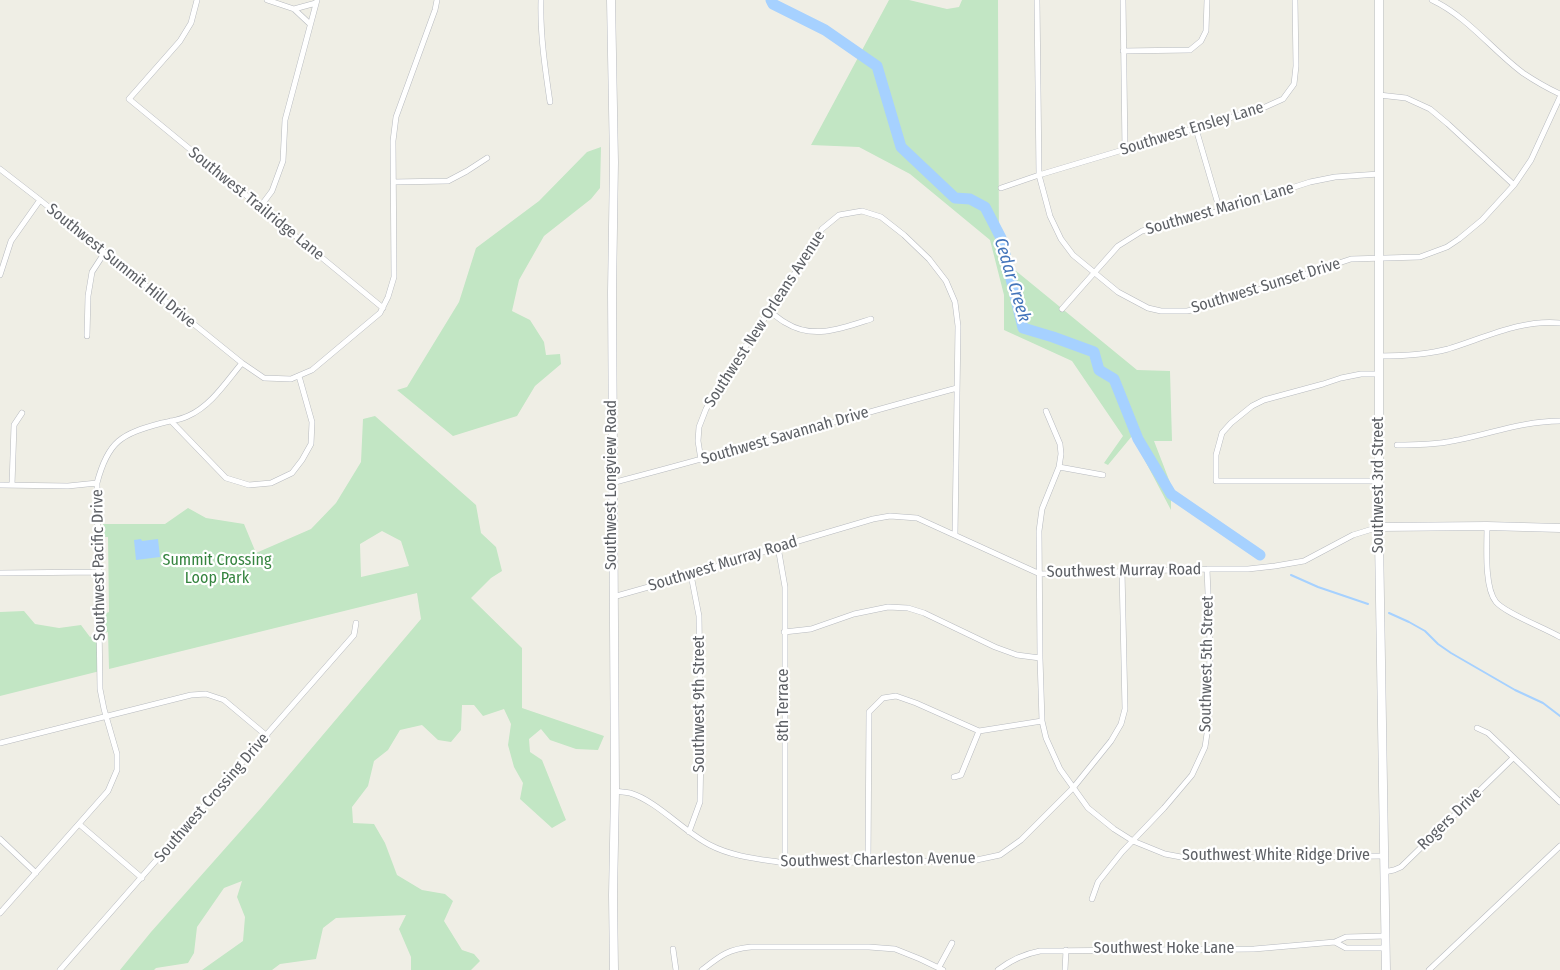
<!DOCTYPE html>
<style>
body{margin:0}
canvas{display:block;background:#efeee5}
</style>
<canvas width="1560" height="970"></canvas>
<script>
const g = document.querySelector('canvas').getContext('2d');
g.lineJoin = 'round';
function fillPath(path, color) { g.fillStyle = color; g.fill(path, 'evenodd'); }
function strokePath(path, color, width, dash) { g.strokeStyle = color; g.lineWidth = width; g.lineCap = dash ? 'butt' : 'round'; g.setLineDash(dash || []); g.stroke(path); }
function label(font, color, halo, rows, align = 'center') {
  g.font = font + ' "Fira Sans Condensed",sans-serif'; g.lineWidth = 4.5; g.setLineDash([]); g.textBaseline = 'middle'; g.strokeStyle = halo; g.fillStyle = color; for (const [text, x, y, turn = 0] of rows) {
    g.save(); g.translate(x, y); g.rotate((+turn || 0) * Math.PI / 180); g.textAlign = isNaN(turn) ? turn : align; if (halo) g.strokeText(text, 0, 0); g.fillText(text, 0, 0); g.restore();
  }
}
fillPath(new Path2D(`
 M889,0H909L947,9L959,7L962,0H998L999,257L1137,370L1170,371L1172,441H1154L1171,485V510L1132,436L1108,465L1104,463L1123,436L1072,361L1004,330V295L990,240L910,174L859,147L811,145Z
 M601,147L600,188L591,199L544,236L519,280L512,311L530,320L544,342L546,355L560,354L561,364L535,386L517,416L453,436L397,390L407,387L459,302L476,248L539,201L587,152Z
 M375,416L476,505L481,533L496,547L502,571L491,578L471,598L522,648V708L604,736L598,750L576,749L550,740L541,729L529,739L530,752L542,760L566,820L552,828L520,799L523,783L514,767L508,745L511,724L504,709L483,716L474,705H462L461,730L451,742L438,740L422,725L400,730L388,750L374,761L368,786L352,807L353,823L374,824L385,843L397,875L422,890L445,894L453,901L444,921L462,950L474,954L480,961L471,970H411V957L399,929L406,915L336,918L323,928L316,959L280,964L272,970H202L243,941L245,917L237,897L242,881L224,888L197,927L194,953L188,963L156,968L154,970H120L151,932L261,808L421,619L417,593L109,669L108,632L104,633V614L109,612L108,537H104L103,524H165L188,508L206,518L244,524L256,553L311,529L336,503L361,462L363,419ZM382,531L401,541L409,566L361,577L360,544Z
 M24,611L35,624L59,628L81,625L90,637L99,634L100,671L0,696V612Z`), '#c2e6c4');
fillPath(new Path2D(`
 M141,539L142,541L158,539L160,557L136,560L134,540Z`), '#a6d1ff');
strokePath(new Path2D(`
 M1291,575L1318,587L1368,604
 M1389,613L1409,622L1425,631L1438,644L1451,653L1515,690L1543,703L1560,716`), '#a6d1ff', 2);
strokePath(new Path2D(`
 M771,0L773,4L825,30L877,66L901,147L955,198L970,199L985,207L1001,238L1023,328L1053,337L1094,352L1099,370L1114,379L1138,439L1171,494L1260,555`), '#a6d1ff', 11);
const street = new Path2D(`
 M197,0L191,23L180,41L129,99L383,308
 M267,0L294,9L310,24
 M541,0C540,34 545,68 550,102
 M1037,0L1039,175L1050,216L1061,239L1073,255L1118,292L1148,308L1161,311H1187L1206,307L1351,259L1420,257L1447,247L1459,239L1482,220L1514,185L1531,160L1560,97
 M1123,0L1125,150
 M1432,0C1468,17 1492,50 1523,73C1535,81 1547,88 1560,94
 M294,9L316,3
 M1123,51L1190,50L1201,41L1206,31L1207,0
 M1379,95L1406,98L1430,109L1448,124L1514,185
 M1196,129L1220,211
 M0,169L40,200L242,363L264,378L291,379L312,370L380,313L388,297L394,277L393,141L396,117L435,10L437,0
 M393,182L448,181L467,171L487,158
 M1001,188L1039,175L1263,108L1283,99L1294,84L1296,66L1295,0
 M260,207L272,191L283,161L285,120L317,0
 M0,275L11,241L40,200
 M1062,309L1118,246L1142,231L1220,211L1310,182L1335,177L1379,174
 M769,311C775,315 780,320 786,323C813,340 843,328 871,319
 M87,336L88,296L92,272L105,252
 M1379,356C1402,356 1426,355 1448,349C1484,338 1522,319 1560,323
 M1046,411L1060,444L1061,454L1059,467L1042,509L1039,531L1040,658L1042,721L1046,738L1060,769L1088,808L1114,829L1133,841L1165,854L1181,857L1216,858L1384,856
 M171,421L226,478L249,485L271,483L292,473L302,460L311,444L312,422L299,376
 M1397,445C1414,445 1430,445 1447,442C1485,436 1521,421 1560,421
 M701,460L698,441L699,427L706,409L719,386L801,264L822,229L839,215L862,211L881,217L904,235L929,259L946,281L955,302L958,326L955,535
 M1059,467L1103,475
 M1378,481H1216V455L1222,433L1231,423L1252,406L1264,400L1323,384L1341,378L1361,374H1379
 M612,483C728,453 842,419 957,388
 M0,485L68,486L97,483
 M12,485L14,425L22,413
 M1487,526C1487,546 1484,587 1496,602C1505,613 1545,628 1560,637
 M778,547L785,587V863
 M0,573L100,572
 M613,597L691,575L778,547L873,519L890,516L917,518L1040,574L1207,569H1248L1275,566L1304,561L1353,535L1379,527
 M784,632L811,629L854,614L888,607L908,608L924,613L995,647L1017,655L1040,658
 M1477,728L1488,733L1560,802
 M0,743L191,695L206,694L224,700L267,736
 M954,777L961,775L979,731
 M615,791C620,792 625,792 630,793C657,801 684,832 710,845C733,857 760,859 785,863L972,861L1000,855L1021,840L1073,788L1111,741L1121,724L1125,709L1122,571
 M79,824L142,878
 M689,832L700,802L701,751L699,616L691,575
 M0,839L36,873
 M868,863L869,712L883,698L896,696L916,703L979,731L1042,721
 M1384,872L1394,870L1401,867L1513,758
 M1092,899L1098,882L1122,852L1164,808L1192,775L1205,747L1209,720L1210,643L1207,569
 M0,913L108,791L117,770V754L104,709L100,689L97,483C108,441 121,434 162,423C170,421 180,420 188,416C211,406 226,382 242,363
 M1335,942L1346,948H1386
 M673,949L676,970
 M939,967L952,943
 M60,970L354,635L356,623
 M702,970C720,956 728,949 751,947H869L895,949L920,959L943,970
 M998,970C1011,960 1024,954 1040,951L1254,949L1335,942L1346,937L1386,936
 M1065,970L1066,950
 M1429,970L1560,846`);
const secondary = new Path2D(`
 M611,0L614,162L612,292L615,791L613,895L614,970
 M1379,0V538L1386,970
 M1379,527L1487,526L1560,528`);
strokePath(street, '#b7babf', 6);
strokePath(secondary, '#b8bbc1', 9);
strokePath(street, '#fff', 5);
strokePath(secondary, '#fff', 8);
label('16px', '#5d6065', '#fff', [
 ["Southwest Ensley Lane",1192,129,-17],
 ["Southwest Trailridge Lane",256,204,39],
 ["Southwest Marion Lane",1220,209,-16],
 ["Southwest Summit Hill Drive",121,266,39],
 ["Southwest Sunset Drive",1266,286,-17],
 ["Southwest New Orleans Avenue",765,319,-57],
 ["Southwest Savannah Drive",785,436,-16],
 ["Southwest Longview Road",612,485,-90],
 ["Southwest 3rd Street",1379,485,-90],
 ["Southwest Murray Road",723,564,-17],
 ["Southwest Pacific Drive",99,565,-91],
 ["Southwest Murray Road",1124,571,-1],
 ["Southwest 5th Street",1207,664,-89],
 ["Southwest 9th Street",700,704,-90],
 ["8th Terrace",784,705,-90],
 ["Southwest Crossing Drive",212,798,-49],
 ["Rogers Drive",1450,819,-44],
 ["Southwest White Ridge Drive",1276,856],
 ["Southwest Charleston Avenue",878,860,-1],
 ["Southwest Hoke Lane",1164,949]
]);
label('16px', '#35843f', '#fff', [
 ["Summit Crossing",217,561],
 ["Loop Park",217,579]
]);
label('italic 18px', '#4475ba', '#fff', [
 ["Cedar Creek",1012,280,73]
]);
</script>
